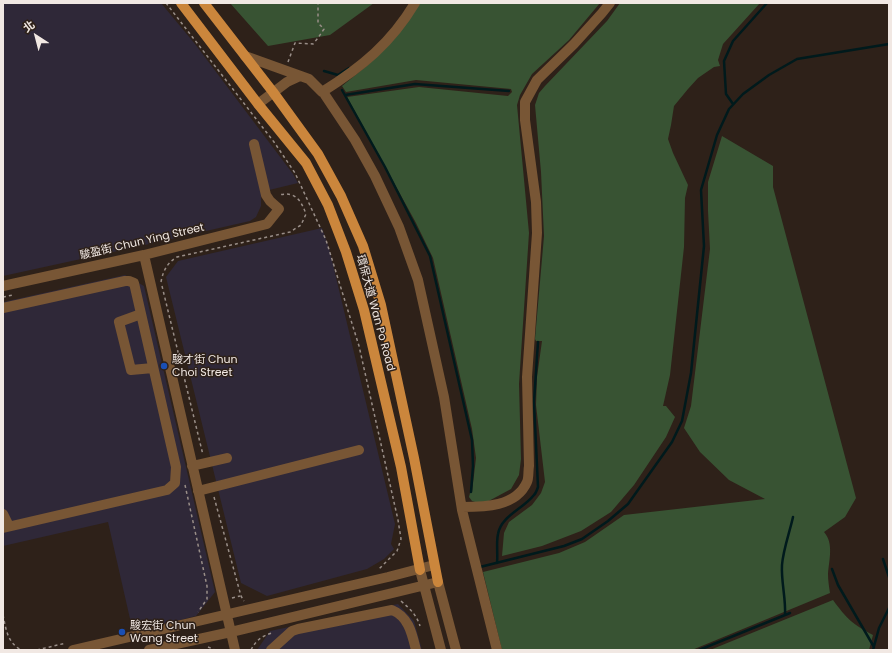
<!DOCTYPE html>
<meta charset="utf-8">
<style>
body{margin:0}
#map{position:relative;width:892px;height:653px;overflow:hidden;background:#2e2119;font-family:Poppins,"Noto Sans TC",sans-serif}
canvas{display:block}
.frame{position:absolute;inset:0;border:4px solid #f1e8e3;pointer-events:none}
.north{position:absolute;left:16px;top:16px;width:40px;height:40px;-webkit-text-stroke:3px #2e2119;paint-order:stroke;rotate:324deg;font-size:11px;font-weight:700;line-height:16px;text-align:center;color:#f1e8e3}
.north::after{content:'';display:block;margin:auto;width:14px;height:18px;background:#f1e8e3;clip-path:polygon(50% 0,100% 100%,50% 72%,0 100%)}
</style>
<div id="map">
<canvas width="892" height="653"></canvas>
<div class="frame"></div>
<div class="north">北</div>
</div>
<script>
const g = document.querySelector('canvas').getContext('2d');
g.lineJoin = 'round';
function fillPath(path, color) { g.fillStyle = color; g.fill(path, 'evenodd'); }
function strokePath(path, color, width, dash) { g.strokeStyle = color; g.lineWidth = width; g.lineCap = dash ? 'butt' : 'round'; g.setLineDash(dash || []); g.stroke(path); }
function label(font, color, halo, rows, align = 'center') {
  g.font = font + ' Poppins,"Noto Sans TC",sans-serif'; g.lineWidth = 3; g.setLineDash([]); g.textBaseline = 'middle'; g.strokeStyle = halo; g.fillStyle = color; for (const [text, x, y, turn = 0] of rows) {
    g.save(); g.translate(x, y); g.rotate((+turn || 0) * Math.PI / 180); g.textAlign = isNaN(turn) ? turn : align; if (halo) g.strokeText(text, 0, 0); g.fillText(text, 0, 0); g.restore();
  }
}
fillPath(new Path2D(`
 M3,3H161L195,44L293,174L298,183L261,192V206L256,217L250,221L136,247L3,276Z
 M322,228L329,248L395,524L391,544L394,549L384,559L367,569L267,596L241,583L166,277L178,261Z
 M125,275L144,286L215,592L196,616L133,632L108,522L3,546V302Z
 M398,604L414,621L422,650H257L270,631Z`), '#2f2838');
fillPath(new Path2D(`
 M230,3H374L330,35L268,46Z
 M420,3H600L569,40L532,74L520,95L517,105L529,233L519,384L521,459L519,475L511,489L485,503H478L472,501L469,497L470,493L472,492L476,458L472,429L433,258L416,223L347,97L419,87L508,96L512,92L511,89L416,80L346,92L342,86L369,64Z
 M620,3H760L723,44L718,60L720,66L714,67L698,78L688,89L674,106L671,125L668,139L673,153L688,185L685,198L684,247L670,375L663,406H666L675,417L666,437L634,485L611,512L581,531L542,546L502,556L504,533L509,522L532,505L541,493L545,482L536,405L537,377L542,341H536L535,339L544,236L541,172L535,105L539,93L545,86L607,21Z
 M722,136L773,166V187L856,498L845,517L824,532C834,543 829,560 828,574C828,580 829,587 830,593L692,650H502L483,572L559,553L585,542L624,515L765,499L729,480L700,452L684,428L691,406L710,249L708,211V182Z
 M833,600C847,619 852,624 873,635L869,650H710Z`), '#385333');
strokePath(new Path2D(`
 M324,71L338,75L349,68
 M342,90L385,167L430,256L472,440L473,466L471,492
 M345,95L415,84L509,91
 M733,104L726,94L724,61L733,41L767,3
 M883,559L889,577
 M497,563C498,554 496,543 498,534C501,516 523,509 534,495C536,493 537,490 538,487L534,402L538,342
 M480,567L564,546L582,539L608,521L628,504L672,442L682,421L691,373L704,246L701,190L717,135L729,109L743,94L769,75L797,59L889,44
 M832,569L838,585L874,647
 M785,615C786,598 781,582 782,565C783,550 790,531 793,517
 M699,650L790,613
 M873,650L879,628L889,608`), '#001a1c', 2.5);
strokePath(new Path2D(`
 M166,3L274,142L295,173L326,240L359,346L398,520L401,539L397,551L379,569
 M288,62L295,43L313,44L318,38L324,29L318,23V3
 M161,282C163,271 167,263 177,257L290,232L301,225L306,214C301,200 295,191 279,195
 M162,286L203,455
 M3,297L13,295
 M185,485L207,586V599L198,612
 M214,497L241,596L244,601
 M232,598L240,596
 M401,601C410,609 416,614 420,626
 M3,615C6,629 7,642 21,650
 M208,647L215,650
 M37,650L66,643
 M251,650C256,640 262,636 272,633`), '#998e88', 1.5, [3, 3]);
strokePath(new Path2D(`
 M245,56L309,79L322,92C362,67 391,43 415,3
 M325,95L355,140L375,176L399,227L418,280L444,397L462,510L497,650
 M258,104L287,82L300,76
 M144,255L235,650
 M3,286L144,255L267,224L279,209L270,201L266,195L254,144
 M3,308L125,281H129L134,283L176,467L175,483L167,490L3,528
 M141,314L119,322L131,370L153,368
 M192,466L227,458
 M198,491L359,450
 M462,507C484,507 516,507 527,482C529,478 528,471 529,466L527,377L537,233L536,202L525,120V102L537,80L574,44L602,13L610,3
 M3,514L9,526
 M420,570L441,650
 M73,650L388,577L434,565
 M149,650L231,632L438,582L456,650
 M271,650L292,631L298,629L392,610C409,617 412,634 416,650`), '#785635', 10);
strokePath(new Path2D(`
 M181,3L258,104L306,163L328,205L346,252L364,310L401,467L420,570
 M204,3L273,92L318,154L341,196L363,246L381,305L414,458L438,582`), '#cb863c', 10);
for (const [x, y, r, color] of [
 [164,366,4,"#1a4fb4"],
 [122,632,4,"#1a4fb4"]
]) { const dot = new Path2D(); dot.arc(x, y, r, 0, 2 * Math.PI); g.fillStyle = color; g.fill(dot); strokePath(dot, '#2e2119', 1.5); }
label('11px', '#f1e8e3', '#2e2119', [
 ["駿盈街 Chun Ying Street",142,242,-13],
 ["環保大道 Wan Po Road",375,313,75]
]);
label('11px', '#f1e8e3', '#2e2119', [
 ["駿才街 Chun",172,360],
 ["Choi Street",172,373],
 ["駿宏街 Chun",130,626],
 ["Wang Street",130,639]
], 'left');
</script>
